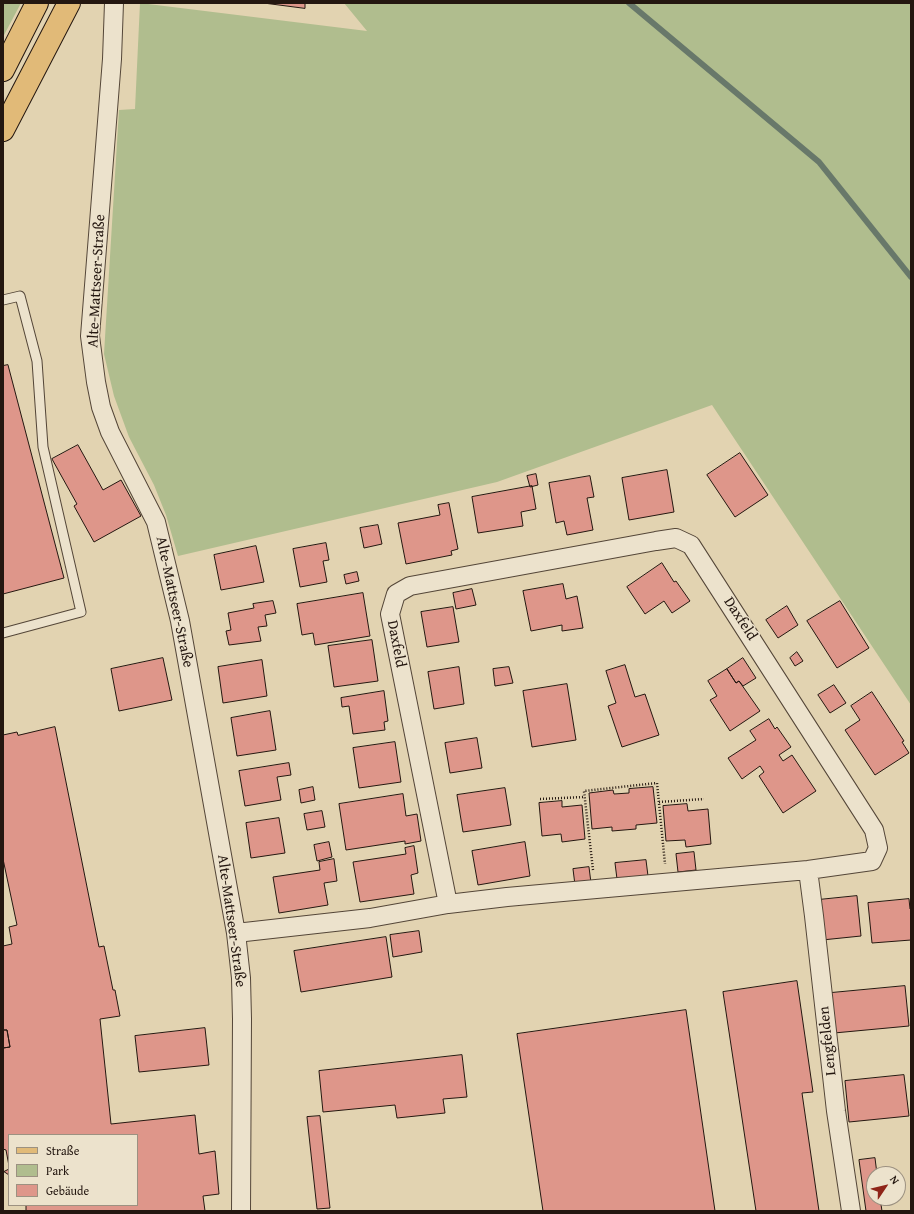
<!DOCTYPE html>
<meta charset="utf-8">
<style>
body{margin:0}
#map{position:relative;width:914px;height:1214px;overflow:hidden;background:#e2d3b1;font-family:"Gentium Book Plus",serif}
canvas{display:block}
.frame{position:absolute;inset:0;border:4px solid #241710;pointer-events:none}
.legend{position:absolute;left:8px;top:1134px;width:130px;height:72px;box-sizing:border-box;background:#ece2cc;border:1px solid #9c9181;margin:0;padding:5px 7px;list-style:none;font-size:12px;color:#241710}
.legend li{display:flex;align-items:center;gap:8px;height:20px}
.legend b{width:20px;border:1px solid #9c9181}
.north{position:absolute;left:866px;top:1166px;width:40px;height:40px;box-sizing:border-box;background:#ece2cc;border:1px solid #9c9181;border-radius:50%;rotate:55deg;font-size:11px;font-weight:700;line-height:16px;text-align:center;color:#241710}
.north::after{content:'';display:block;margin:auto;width:14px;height:18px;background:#8f2418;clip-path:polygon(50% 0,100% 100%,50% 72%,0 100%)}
</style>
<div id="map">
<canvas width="914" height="1214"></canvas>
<div class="frame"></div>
<ul class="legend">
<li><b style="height:5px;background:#e1ba78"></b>Straße</li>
<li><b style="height:11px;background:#b0bd8e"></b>Park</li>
<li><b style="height:11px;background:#de968a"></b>Gebäude</li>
</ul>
<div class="north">N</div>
</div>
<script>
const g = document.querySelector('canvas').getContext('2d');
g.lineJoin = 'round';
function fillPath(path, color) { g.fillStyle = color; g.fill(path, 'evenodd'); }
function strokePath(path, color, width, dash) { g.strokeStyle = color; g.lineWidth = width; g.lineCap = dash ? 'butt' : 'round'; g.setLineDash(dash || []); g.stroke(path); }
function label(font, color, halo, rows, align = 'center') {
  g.font = font + ' "Gentium Book Plus",serif'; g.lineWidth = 3; g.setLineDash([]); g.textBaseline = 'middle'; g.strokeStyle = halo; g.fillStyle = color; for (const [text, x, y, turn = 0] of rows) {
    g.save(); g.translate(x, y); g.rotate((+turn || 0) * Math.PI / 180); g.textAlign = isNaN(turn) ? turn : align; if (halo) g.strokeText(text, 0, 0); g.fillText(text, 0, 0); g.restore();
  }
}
fillPath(new Path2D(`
 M3,3H21L3,37Z
 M140,3L367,31L344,3H911V705L712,405L497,482L178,556L166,515L154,485L129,437L114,396L104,354L119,110L135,109Z`), '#b0bd8e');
strokePath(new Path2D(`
 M629,3L819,162L911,277`), '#68786a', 6);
const building = new Path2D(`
 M264,3H305V8Z
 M8,365L64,578L3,594V366Z
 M78,445L103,490L121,480L141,516L94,542L74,506L77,504L52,459Z
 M740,453L768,495L735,517L707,475Z
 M667,470L674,512L629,520L622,478Z
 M536,474L538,485L530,487L527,476Z
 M590,476L594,497L587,498L593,530L567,535L564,521L556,523L549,483Z
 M532,486L536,509L521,512L523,526L478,533L472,497Z
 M449,503L458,549L451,551L452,555L406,564L398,523L440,515L438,505Z
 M378,525L382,544L364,548L360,528Z
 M326,543L329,560L323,561L327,582L300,587L293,549Z
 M256,546L264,582L221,590L214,555Z
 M662,563L674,582L676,581L690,601L672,613L664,601L645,614L627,587Z
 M357,572L359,581L346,584L344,575Z
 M563,584L566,599L577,596L583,628L562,631V625L531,631L523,591Z
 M472,589L476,605L456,609L453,593Z
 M363,593L370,636L315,645L313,633L302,635L297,604Z
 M273,601L276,613L265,615L267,626L258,627L261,641L229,645L226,631L231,630L228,613L254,608L253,604Z
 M840,601L869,648L837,668L807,621Z
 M787,606L798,625L778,638L766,620Z
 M453,607L459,642L427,647L421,612Z
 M372,640L378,681L334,687L328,646Z
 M797,652L803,661L795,666L790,658Z
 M163,658L172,700L119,711L111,669Z
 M743,658L756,678L743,686L739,681L736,683L727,669Z
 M262,660L267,696L223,703L218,667Z
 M625,665L635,697L645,694L659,735L622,747L608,706L616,703L606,671Z
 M459,667L464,704L434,709L428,672Z
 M509,667L513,683L495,686L493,669Z
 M727,669L736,683L739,681L760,711L730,731L710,700L717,696L708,681Z
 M567,684L576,740L532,747L523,691Z
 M834,685L846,703L830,713L818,695Z
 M384,691L388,721L384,722L385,730L353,734L349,706L342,707L341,698Z
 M872,692L904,741L902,742L909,753L875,775L845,730L860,720L851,706Z
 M270,711L276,750L237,756L231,718Z
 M769,719L775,729L777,727L791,747L779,755L783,761L792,755L816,791L783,813L759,776L764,772L760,766L742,779L728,758L756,740L750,731Z
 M55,727L99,947L104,946L113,990H115L120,1016L100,1019L111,1124L195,1115L199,1154L215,1151L219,1194L203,1196L205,1211H26V1205H137V1135H9V1175L3,1171V1048L10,1047L7,1030H3V946L12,944L9,927L17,925L3,859V735L17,732L18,735Z
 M477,738L482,768L450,773L445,743Z
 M395,742L401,782L359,788L353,748Z
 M289,763L291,775L277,777L281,800L245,806L239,771Z
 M313,787L315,800L301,803L299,790Z
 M653,787L657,823L636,825V829L612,831V827L592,829L589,793L613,790L614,794L629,793V789Z
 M505,788L511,825L463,832L457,795Z
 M403,794L406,816L417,814L421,841L405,844V841L346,850L339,804Z
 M562,801V807L582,805L585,839L562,842L561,834L542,836L539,803Z
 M687,804L688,811L708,809L711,844L686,847L685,840L666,841L663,806Z
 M322,811L325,827L307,830L304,814Z
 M279,818L285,853L251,858L246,823Z
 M329,842L332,857L317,861L314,845Z
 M525,842L530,876L478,885L472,851Z
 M414,846L418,873L411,875L414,894L360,902L353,862L406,854L405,848Z
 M694,852L696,870L678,872L676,854Z
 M334,859L337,881L324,883L328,905L279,913L273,877L320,870L319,862Z
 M646,860L648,876L617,879L615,863Z
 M589,867L591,883L575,885L573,869Z
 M857,896L861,936L822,940L818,900Z
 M909,899L910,909H911V940L872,943L868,903Z
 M419,931L422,952L393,957L390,935Z
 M386,937L392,977L301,992L294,951Z
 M797,981L813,1092L802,1093L819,1211H756L723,992Z
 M905,986L909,1026L834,1033L831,993Z
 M686,1010L715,1211H543L517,1034Z
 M3,1028V1030H7L10,1047L3,1048Z
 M205,1028L209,1065L139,1072L135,1036Z
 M462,1055L467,1097L443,1099L445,1113L397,1118L395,1105L323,1112L319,1071Z
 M904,1075L909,1116L849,1122L845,1081Z
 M320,1116L330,1208L317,1209L307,1117Z
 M3,1149L6,1150L9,1166V1169L3,1172Z
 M875,1158L877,1174H874V1198H880L882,1211H866L859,1160Z`);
fillPath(building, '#de968a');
strokePath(building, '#241710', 1);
const lane = new Path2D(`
 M3,300L20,296L37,361L43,447L81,612L3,633`);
const street = new Path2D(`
 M114,3L112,59L90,336L96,382L101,407L110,432L156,522L180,621L236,933L241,978L242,1019L241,1211
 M808,870L814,916L836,1111L851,1211
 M236,933L370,918L448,904L507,897L808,870L872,861L878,848L874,830L691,545L676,538L656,541L410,586L396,594L390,614L448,904`);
const primary = new Path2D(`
 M3,70L37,3
 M3,130L69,3`);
strokePath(lane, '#544638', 11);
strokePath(street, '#544638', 20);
strokePath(primary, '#241710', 24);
strokePath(new Path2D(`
 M540,799L584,797
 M659,802L704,799
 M593,870L584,791L657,783L665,864`), '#241710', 2.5, [1, 2]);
strokePath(lane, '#ece2cc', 9);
strokePath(street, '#ece2cc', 18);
strokePath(primary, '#e1ba78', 22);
label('15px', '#241710', '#ece2cc', [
 ["Alte-Mattseer-Straße",97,281,-87],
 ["Alte-Mattseer-Straße",174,602,78],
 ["Daxfeld",740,619,57],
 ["Daxfeld",396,644,79],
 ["Alte-Mattseer-Straße",231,921,82],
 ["Lengfelden",828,1041,-96]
]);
</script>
